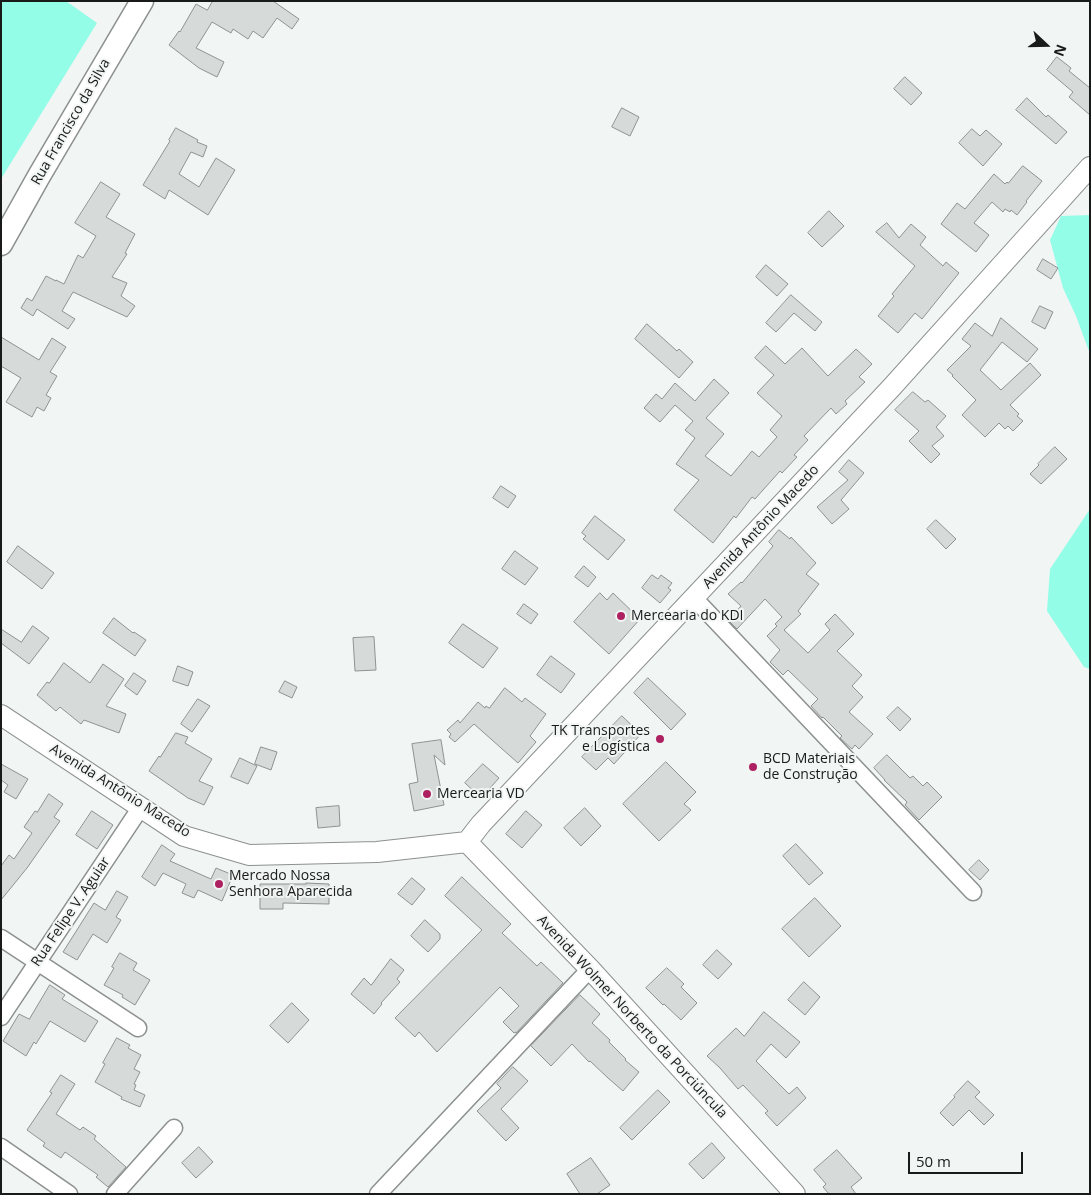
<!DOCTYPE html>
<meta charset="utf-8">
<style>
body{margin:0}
#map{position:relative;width:1091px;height:1195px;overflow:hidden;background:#f1f5f4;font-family:"Open Sans",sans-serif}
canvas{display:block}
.frame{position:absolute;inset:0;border:2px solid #191a1a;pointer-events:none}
.north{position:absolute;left:1021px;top:20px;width:50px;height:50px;-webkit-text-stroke:4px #f1f5f4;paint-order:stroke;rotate:111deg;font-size:14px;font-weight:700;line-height:20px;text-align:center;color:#191a1a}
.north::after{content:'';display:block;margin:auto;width:18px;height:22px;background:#191a1a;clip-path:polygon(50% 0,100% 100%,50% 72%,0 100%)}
.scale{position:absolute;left:908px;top:1152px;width:115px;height:22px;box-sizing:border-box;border:2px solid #191a1a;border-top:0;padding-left:6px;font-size:15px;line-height:18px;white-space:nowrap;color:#191a1a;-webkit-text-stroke:4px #f1f5f4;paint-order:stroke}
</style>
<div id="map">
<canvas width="1091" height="1195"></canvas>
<div class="frame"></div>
<div class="north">N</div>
<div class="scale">50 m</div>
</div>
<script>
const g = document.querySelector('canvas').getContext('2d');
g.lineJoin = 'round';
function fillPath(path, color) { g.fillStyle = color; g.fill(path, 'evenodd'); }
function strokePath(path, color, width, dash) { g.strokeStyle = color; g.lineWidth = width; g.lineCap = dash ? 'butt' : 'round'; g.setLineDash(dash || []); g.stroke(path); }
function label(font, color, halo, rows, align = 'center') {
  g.font = font + ' "Open Sans",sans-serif'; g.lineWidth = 4; g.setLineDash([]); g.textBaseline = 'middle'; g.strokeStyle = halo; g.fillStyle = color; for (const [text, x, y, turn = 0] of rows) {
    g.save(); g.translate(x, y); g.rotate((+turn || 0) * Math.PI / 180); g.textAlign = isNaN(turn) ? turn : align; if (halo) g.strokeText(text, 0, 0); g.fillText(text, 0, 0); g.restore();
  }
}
fillPath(new Path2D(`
 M1,1H66L97,23L1,179Z
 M1090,215V354L1076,316L1063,288L1050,240L1061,216Z
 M1090,509V669L1084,667L1047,611L1050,569Z`), '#94fde7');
const building = new Path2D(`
 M213,1H273L299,19L292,29L277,18L263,38L253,31L248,39L233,29L231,33L212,22L196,48L224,62L217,77L199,68L169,45L179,31L180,32L196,4L207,10Z
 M1057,57L1071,68L1069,71L1090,88V115L1069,97L1073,92L1047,70Z
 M905,77L922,93L911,105L894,89Z
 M1027,98L1046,117L1048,115L1067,132L1056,144L1016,110Z
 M622,108L639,117L630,136L612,127Z
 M176,128L198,140L197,142L207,146L203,157L191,152L179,174L199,187L216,158L235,170L208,215L169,190L165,199L143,185L170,141L169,140Z
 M972,129L980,136L986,130L1002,144L983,166L959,143Z
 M1023,166L1042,181L1026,201L1027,202L1017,215L1011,210L1010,212L1005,209L1003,212L992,202L974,223L989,235L976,252L941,224L957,203L965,209L994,174L1005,184L1007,182L1008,183Z
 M101,182L120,194L106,217L135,234L125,253L127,254L112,277L127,283L121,296L135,306L127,317L73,292L62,311L75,319L68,329L37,309L33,316L21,308L27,298L32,301L46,276L56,281V280L64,284L78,255L83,258L96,236L75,223Z
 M829,211L844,226L822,247L808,233Z
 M887,223L899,238L911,224L926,237L920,245L943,266L946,262L959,273L922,319L915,313L898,333L878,316L894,296L892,294L915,266L876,232Z
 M1043,259L1058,268L1051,279L1037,270Z
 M766,265L788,284L777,296L756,277Z
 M791,295L822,322L815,331L794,313L776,332L766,323Z
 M1040,306L1053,312L1045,329L1032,322Z
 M1001,318L1038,349L1027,362L1002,342L980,370L1001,390L1030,363L1041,375L1010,405L1019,414L1017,416L1023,421L1013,431L1008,426L1005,429L999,423L985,437L962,415L976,400L952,376L953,375L947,370L971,346L962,339L975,323L992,336Z
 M647,324L677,351L679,349L693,362L679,378L635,339Z
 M1,337L39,360L52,338L66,347L50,372L57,376L46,395L51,398L44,411L37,407L32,417L6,402L21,378L1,366Z
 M766,346L785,364L802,348L828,376L856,349L872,364L859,377L865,382L845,401L847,404L836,414L831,408L804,436L808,440L794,455L797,457L782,473L780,471L755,499L752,497L736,518L734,516L713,543L674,510L699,480L676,464L695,438L685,430L693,421L675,405L660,422L644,408L656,394L662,399L675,383L695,401L714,379L729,393L706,418L724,434L705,456L731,476L752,451L759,457L777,437L770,430L782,416L757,393L774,375L755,358Z
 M913,392L925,402L928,400L946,416L936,427L944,436L932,446L940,454L931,463L909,441L919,431L895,410Z
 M1055,447L1067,459L1041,484L1030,474L1039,465L1038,464Z
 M849,460L864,473L841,500L849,509L832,524L817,507L848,480L839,472Z
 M501,486L516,496L508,508L493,498Z
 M595,516L625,540L608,560L583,539L586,536L582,533Z
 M936,520L956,539L946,549L927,529Z
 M779,530L790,539L791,537L816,563L806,574L819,584L798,611L801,614L784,630L808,653L830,630L825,624L835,614L854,634L837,651L862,675L852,686L863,697L849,712L873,734L859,749L855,745L852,749L840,738L842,736L823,717L822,718L811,706L818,699L788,670L783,675L770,662L780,650L767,636L777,626L775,624L782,617L765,599L737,629L728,620L741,606L728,594L741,582L742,583L773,546L769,542Z
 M18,546L54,573L42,589L7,562Z
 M515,551L538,568L525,585L502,569Z
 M584,566L596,577L588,587L575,577Z
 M652,575L658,579L661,575L672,583L668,588L671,590L660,603L642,588Z
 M600,593L607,600L613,593L640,619L609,654L574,622Z
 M524,604L538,614L531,624L517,614Z
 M114,618L133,633L134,632L146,640L135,656L103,633Z
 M463,624L498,648L483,668L449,643Z
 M33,626L49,638L29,664L1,643V629L21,642Z
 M374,637L376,670L355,671L353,638Z
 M551,656L575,674L561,693L537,675Z
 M64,663L90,683L103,664L124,679L106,706L126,714L119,733L84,720L81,724L60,707L56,711L37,695L47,682L49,683Z
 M178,666L193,672L188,686L173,681Z
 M134,673L146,681L137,695L125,686Z
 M648,678L686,714L671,730L634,693Z
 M285,681L297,687L292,698L279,692Z
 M505,688L522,702L525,698L546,714L530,736L536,742L518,763L474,724L455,742L449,737L451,734L447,730L458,720L460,723L478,702L485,708L486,706L489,708Z
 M198,699L210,706L192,732L181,724Z
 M898,707L911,719L900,731L887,718Z
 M622,716L641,734L614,764L608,758L596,770L582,757Z
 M176,733L188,737L185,743L212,759L199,781L213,787L204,805L188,798L149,771L159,756L160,757Z
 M441,740L445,765L434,755L444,805L414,811L409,784L418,782L412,744Z
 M261,747L277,752L271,770L255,764Z
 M887,755L910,778L913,776L923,786L927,782L942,797L919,820L905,805L907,802L884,780H885L874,768Z
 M240,758L257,766L248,784L231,777Z
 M666,762L696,792L684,804L691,810L659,841L623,804Z
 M1,764L28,779L16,799L4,792L8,785L1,780Z
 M483,764L499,778L481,798L465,783Z
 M49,794L63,804L54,817L60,821L27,868L1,900V866L9,855L14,859L32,833L24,827L35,811L37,812Z
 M339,806L340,826L318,828L316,808Z
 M585,808L601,826L581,846L564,828Z
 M92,811L113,825L97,849L76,835Z
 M526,811L542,825L522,848L506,834Z
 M796,844L823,873L809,885L783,856Z
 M162,845L175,854L170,861L211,879L216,868L233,875L222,901L198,890L194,898L182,893L186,884L163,873L155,886L142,877Z
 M979,860L989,870L980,880L969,870Z
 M462,877L511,924L502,933L537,966L541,962L563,983L516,1033V1032L514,1033L503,1022L519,1006L500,987L437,1052L419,1032L415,1037L395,1018L482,930L445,896Z
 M412,878L425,889L412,905L398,894Z
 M306,883L329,884V904L283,903V909H260V884H306Z
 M117,891L128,897L116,917L121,920L107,943L93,934L77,960L63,952L94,903L105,910Z
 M815,898L841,926L809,957L782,929Z
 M425,920L440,934V939L428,952L411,936Z
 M717,950L732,964L718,979L703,965Z
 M120,953L137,963L133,970L150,980L135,1005L122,997L123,995L104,985L114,968L112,967Z
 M391,959L404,970L397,979L400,982L381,1003L382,1004L374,1014L351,994L364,978L371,985Z
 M667,968L684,984L681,987L697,1003L681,1020L664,1004L663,1005L646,988Z
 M804,982L820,997L805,1015L788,1000Z
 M50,985L65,995L62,999L98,1021L85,1042L50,1021L36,1044L34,1042L26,1056L3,1041L19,1014L29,1019Z
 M580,995L600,1014L592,1023L610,1040L609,1042L626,1059L625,1060L639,1072L623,1091L608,1078L590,1061L589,1062L572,1044L551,1066L531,1046Z
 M292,1003L309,1020L288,1043L270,1026Z
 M764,1012L800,1042L786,1058L771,1044L756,1061L789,1094L797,1087L806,1098L777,1126L765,1113L768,1111L743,1085L738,1089L720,1068L707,1056L736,1028L744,1036Z
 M117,1038L130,1045L128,1048L141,1055L134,1069L140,1072L134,1084L136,1085L134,1090L145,1095L140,1107L121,1099L122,1097L95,1082L105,1064L103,1063Z
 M513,1067L528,1081L501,1109L519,1128L506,1141L477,1111L501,1088L497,1084Z
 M61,1075L75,1084L56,1114L80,1130L83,1127L96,1136L94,1139L126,1167L108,1187L96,1177L98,1175L65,1152L61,1158L43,1146L45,1143L27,1130L52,1093L50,1092Z
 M968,1081L980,1092L975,1097L994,1115L984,1125L969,1110L953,1126L940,1113L955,1097L954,1096Z
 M658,1090L670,1102L632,1140L620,1128Z
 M712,1143L725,1158L703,1179L689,1164Z
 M199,1147L213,1162L196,1178L182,1163Z
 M837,1150L862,1178L851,1187L856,1194H829L823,1187L826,1184L814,1170Z
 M591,1158L610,1185L597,1194H580L567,1174Z`);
fillPath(building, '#d6dad9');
strokePath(building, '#8f9291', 1);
const minor = new Path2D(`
 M694,598L973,892
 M1,938L138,1028
 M1,1017L141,807
 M1,1147L69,1194
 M115,1194L174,1128
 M378,1194L590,969`);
const tertiary = new Path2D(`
 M1,715L184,836L249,855L377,852L467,842L481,824L891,388L1090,167
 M467,842L590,969L795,1194`);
const secondary = new Path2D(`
 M1,244L39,176L142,1`);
strokePath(minor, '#8c908f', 19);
strokePath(tertiary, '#8c908f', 22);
strokePath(secondary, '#8c908f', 25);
strokePath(minor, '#fff', 16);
strokePath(tertiary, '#fff', 20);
strokePath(secondary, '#fff', 22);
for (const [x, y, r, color] of [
 [621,616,5,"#ad2160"],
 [660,739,5,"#ad2160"],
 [753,767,5,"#ad2160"],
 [427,794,5,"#ad2160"],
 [219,884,5,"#ad2160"]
]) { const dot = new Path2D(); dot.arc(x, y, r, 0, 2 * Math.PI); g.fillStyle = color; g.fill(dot); strokePath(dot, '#f1f5f4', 2); }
label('14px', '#191a1a', '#f1f5f4', [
 ["Rua Francisco da Silva",71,122,-60],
 ["Avenida Antônio Macedo",761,527,-47],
 ["Avenida Antônio Macedo",120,791,32],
 ["Rua Felipe V. Aguiar",71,912,-56],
 ["Avenida Wolmer Norberto da Porciúncula",632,1017,47]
]);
label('14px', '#191a1a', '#f1f5f4', [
 ["Mercearia do KDI",631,616],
 ["TK Transportes",650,731,"right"],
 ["e Logística",650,747,"right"],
 ["BCD Materiais",763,759],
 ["de Construção",763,775],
 ["Mercearia VD",437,794],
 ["Mercado Nossa",229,876],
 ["Senhora Aparecida",229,892]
], 'left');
</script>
